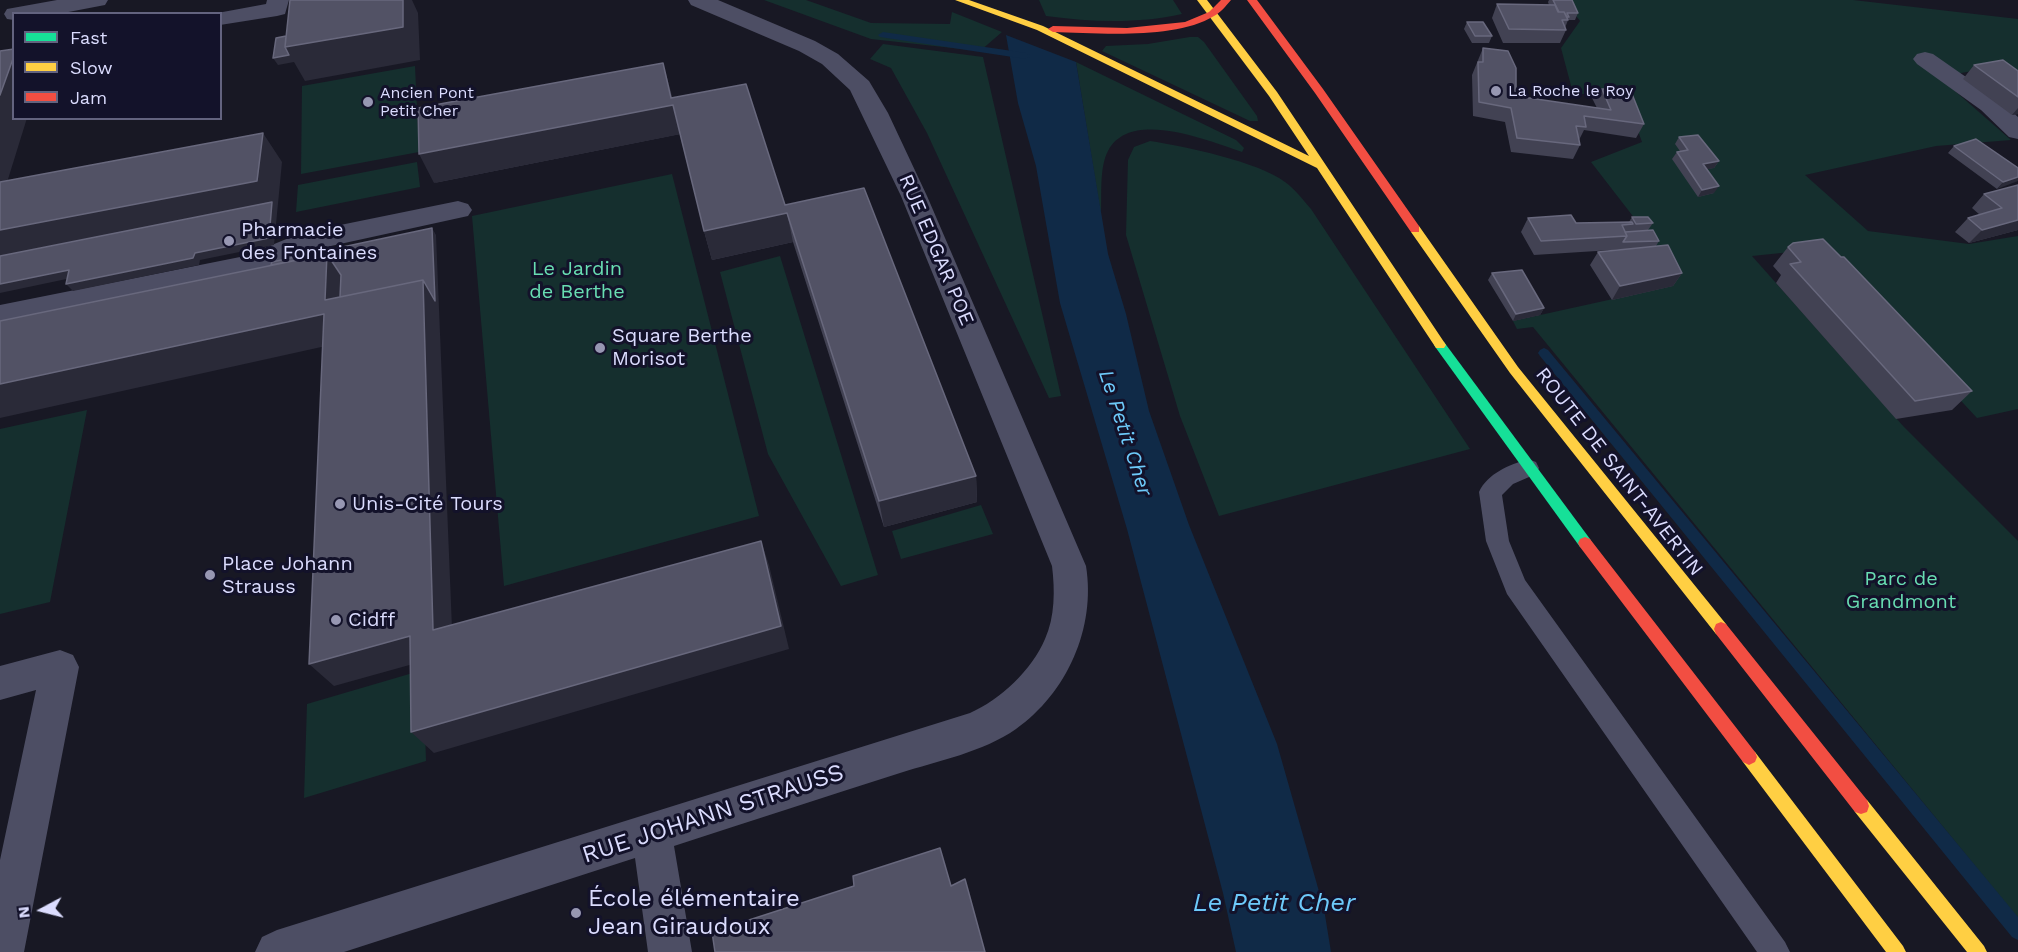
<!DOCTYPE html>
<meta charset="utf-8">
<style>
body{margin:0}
#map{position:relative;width:2018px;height:952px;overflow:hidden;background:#181824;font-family:"Work Sans",sans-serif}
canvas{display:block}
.legend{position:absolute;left:12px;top:12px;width:210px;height:108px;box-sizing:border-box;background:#13122a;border:2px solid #63637f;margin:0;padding:8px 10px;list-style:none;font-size:18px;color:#dbdcfe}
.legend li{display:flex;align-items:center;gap:12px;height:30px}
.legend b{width:30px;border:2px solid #63637f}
.north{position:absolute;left:12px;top:880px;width:60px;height:60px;-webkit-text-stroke:4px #13122a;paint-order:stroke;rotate:263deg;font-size:16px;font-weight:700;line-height:24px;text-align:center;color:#dbdcfe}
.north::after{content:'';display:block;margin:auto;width:21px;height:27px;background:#dbdcfe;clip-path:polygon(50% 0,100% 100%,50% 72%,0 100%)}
</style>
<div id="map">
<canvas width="2018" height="952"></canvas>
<ul class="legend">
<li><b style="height:8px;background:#16e098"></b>Fast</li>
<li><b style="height:8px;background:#ffcf43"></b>Slow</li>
<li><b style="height:8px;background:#f24e42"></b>Jam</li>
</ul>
<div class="north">N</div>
</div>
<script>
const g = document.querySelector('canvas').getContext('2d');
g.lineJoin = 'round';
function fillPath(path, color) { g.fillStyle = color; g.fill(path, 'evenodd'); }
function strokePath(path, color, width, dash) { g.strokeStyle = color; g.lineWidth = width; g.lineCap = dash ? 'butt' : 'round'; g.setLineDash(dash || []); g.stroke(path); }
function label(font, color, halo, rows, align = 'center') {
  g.font = font + ' "Work Sans",sans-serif'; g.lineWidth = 6; g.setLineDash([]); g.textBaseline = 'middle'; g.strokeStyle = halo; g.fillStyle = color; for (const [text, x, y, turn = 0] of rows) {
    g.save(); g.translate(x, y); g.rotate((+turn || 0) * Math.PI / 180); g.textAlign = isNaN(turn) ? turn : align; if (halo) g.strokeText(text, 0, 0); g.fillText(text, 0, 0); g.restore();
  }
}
fillPath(new Path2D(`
 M764,0H806L871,23L950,24L952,12L1002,32L980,51L871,39Z
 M1039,0H1173L1182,14C1137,24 1092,22 1046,16Z
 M1564,0H1853L2018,19V84L1989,68L1939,77L2011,140L1936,146L1805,175L1868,231L1969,244L2018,236V409L1977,418L1820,249L1752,256L1904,427L2018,541V918L1533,327L1517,329L1513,321L1672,286L1649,237L1591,162L1642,142L1626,98L1573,93L1561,48L1580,21Z
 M1190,37H1198L1204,42L1257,116L1258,121H1250L1102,51L1106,46L1148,44Z
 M883,44L983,57L1061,396L1049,398L927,133L891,68L870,59Z
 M1076,62L1236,140L1244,148L1242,152C1209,141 1130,108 1108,151C1099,168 1102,196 1101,215Z
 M415,66L419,152L301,174L302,86Z
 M1150,141C1184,146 1259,162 1285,182C1295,189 1303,200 1311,209L1470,449L1219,516L1180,416L1126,235L1128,160L1134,147Z
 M417,162L420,187L296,212L298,185Z
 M672,174L759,516L504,586L472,216Z
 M780,256L878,575L841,586L768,454L720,272Z
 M87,410L50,602L0,614V429Z
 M981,505L993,534L901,559L892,531Z
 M423,670L426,761L304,798L307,704Z`), '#152f2e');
fillPath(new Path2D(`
 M1006,35L1076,62L1108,254L1126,314L1149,411L1189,525L1277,744L1324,909L1331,952H1236L1223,893L1127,529L1060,303L1036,166L1018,103Z`), '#102a47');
fillPath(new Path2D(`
 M883,32L1026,53L1031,56L1026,59L880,37L878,35Z
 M1544,348L1548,350L2018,917V940L2012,937L1540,356L1538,353L1540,350Z`), '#102a47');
fillPath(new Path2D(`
 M1528,459L1536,462L1539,468L1536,474L1513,484L1502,495L1509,541L1525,580L1785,942L1790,952H1757L1507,594L1486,541L1479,492C1488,473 1509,465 1528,459Z`), '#4d4e64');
fillPath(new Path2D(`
 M57,0H108L105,5L58,14H14V20L7,19L4,14L7,9Z
 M267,0H289L285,14L277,16L220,25V14H212L266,4Z
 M688,0H718L815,41L838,54L869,81L888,113L927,196L1086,566C1096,628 1067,693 1016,729C983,752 938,761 900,773C825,797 750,821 674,846L692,952H648L635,858L344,952H255L262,937L277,930L970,713C1000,700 1032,670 1045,639C1055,617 1055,590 1052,566L901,196L850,90L822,64L799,51L691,5Z
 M1925,52L1933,54L1999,100L2018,117V139L2009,137L1981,110L1917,64L1913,59L1917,54Z
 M458,201L468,204L472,210L468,216L308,251L251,275L0,327V305L245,256L301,233Z
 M60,650L73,655L79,667L24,952H0V860L36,690L0,700V666Z`), '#4d4e64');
fillPath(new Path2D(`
 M1440,340L1444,342L1590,539L1592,543L1590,547L1585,549L1580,547L1436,348L1434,345Z`), '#16e098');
fillPath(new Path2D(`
 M955,0H969L1043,26L1309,156L1269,96L1197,0H1207L1277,92L1444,342L1446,345L1444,348H1436L1317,168L1037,30Z
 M1415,225L1419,226L1518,367L1726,624L1728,629L1726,634L1721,636L1716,634L1510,373L1411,232V226Z
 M1749,749L1755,752L1903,946L1906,952H1886L1743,762L1741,757L1743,752Z
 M1861,798L1867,800L1984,946L1987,952H1967L1855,812L1853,806L1855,800Z`), '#ffcf43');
fillPath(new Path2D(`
 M1221,0H1231C1226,6 1220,13 1214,16C1175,40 1098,33 1053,32L1048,29L1053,26L1127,28L1185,22L1209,12Z
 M1247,0H1257L1323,89L1419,226V232H1411L1315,93Z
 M1585,537L1590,539L1755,752L1757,757L1755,762L1749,765L1743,762L1580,547L1578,543L1580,539Z
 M1721,622L1726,624L1867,800L1869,806L1867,812L1861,814L1855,812L1716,634L1714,629L1716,624Z`), '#f24e42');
fillPath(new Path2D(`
 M1549,0H1572L1578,13L1575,20H1568L1565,28L1566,30L1560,43H1503L1492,18L1497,4L1549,5L1548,2Z
 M1467,22L1492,36L1489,43H1472L1464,29Z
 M1483,48L1516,96L1597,108L1592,98L1596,90L1601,91L1602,89L1644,124L1636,138L1584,130L1579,140L1580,145L1573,159L1511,152L1505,122L1473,116L1472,75Z
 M1974,65L2018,71V114L2012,115L1963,79Z
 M672,98L785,205L976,476L977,502L884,527L793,242L712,260L704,231L680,134L434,183Z
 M1679,137L1719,161L1714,168L1707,169L1714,193L1698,197L1672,159L1677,152L1680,151L1675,144Z
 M1954,146L2018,168L1997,189L1948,153Z
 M2018,185V230L1969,243L1955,232L1968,218L1980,215L1972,208L1984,194Z
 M1632,217L1653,223L1648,230L1659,241L1656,246L1682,273L1673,286L1612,300L1590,265L1598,252L1628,249L1534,255L1521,232L1528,218L1576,223L1629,222Z
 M1788,247L1972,391L1952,410L1896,419L1776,283L1781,275L1773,266Z
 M1492,273L1544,308L1540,315L1513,321L1488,280Z`), '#424253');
fillPath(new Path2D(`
 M403,0H412L418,13L420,60L305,81L294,62L278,65L273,58L285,47Z
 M14,56V118H27L0,205V95Z
 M663,63L671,92L679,127L671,98Z
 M673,105L681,134L434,183L419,154Z
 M2018,108V114L2012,115Z
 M263,133L282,162L274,245L200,260L199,265L73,291L66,284L193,258L0,264V230Z
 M1719,161L1714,168L1698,171L1703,164Z
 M2018,177V181L1997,189L2003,182Z
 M1719,186L1714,193L1698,197L1702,190Z
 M787,213L793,242L712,260L704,231Z
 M2018,220V230L1969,243L1982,230Z
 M432,228L436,235L453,653L433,630L325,300L327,254Z
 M69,270L76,277L0,293V284Z
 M1682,273L1673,286L1612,300L1620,286Z
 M1544,308L1540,315L1513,321L1516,314Z
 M324,314L344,342L0,418V384Z
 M976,476L977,502L884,527L879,501Z
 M761,541L769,565L789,649L434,753L411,732Z
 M410,636L431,659L334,686L309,664Z`), '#2a2a38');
const building = new Path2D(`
 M290,0H403V27L285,47Z
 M1553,0H1572L1578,13H1567L1569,17H1567L1564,12H1559Z
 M1497,4L1555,5L1558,12H1564L1568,20H1562L1566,30L1509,29Z
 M1467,22H1483L1492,36H1475Z
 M286,36L285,47L289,55L273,58L276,38Z
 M1483,48L1508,51L1516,68V96L1611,110L1602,89H1630L1644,124L1584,116L1586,127L1576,126L1580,145L1517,138L1511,108L1479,102L1478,62H1483Z
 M14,49V56L0,95V51Z
 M2003,60L2018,71V97L1974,65Z
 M663,63L671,98L746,84L785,205L864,188L976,476L879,501L787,213L704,231L673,105L419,154L418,108Z
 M263,133L257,181L0,230V182Z
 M1698,135L1719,161L1703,164L1719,186L1702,190L1677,152L1688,150L1679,137Z
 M1976,139L2018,168V177L2003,182L1954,146Z
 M2018,185V220L1982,230L1968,218L2002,208L1984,194Z
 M272,202L269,238L195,253L193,258L66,284L69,270L0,284V256Z
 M1571,215L1576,223L1632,222L1633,224L1622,225L1627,236L1541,241L1528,218Z
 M1632,217H1648L1653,223L1636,224Z
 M432,228L435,301L423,280L340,297L341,275L327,254L271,265L272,262Z
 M1653,230L1659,241L1623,242L1627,236L1625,232Z
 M1823,239L1841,257H1844L1972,391L1915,401L1790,264L1801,262L1788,247L1793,243Z
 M1668,245L1682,273L1620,286L1598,252Z
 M327,254L325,300L423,280L433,630L761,541L781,626L411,732L410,636L309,664L324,314L0,384V321Z
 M1522,270L1544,308L1516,314L1492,273Z
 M940,848L951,886L965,879L985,952H715L712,932L854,886L853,876Z`);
fillPath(building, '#525265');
strokePath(building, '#68687d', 1.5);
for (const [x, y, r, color] of [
 [1496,91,6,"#9797b2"],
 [368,102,6,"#9797b2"],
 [229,241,6,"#9797b2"],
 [600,348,6,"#9797b2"],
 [340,504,6,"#9797b2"],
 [210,575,6,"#9797b2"],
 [336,620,6,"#9797b2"],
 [576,913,6,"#9797b2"]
]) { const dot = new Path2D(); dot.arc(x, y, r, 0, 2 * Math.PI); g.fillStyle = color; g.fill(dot); strokePath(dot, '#13122a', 2); }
label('16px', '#dbdcfe', '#13122a', [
 ["La Roche le Roy",1508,91],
 ["Ancien Pont",380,93],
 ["Petit Cher",380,111]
], 'left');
label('20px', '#dbdcfe', '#13122a', [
 ["Pharmacie",241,230],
 ["des Fontaines",241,253],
 ["Square Berthe",612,336],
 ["Morisot",612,359],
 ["Unis-Cité Tours",352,504],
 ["Place Johann",222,564],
 ["Strauss",222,587],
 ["Cidff",348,620]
], 'left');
label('20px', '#dbdcfe', '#13122a', [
 ["RUE EDGAR POE",936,250,67],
 ["ROUTE DE SAINT-AVERTIN",1619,472,52]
]);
label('20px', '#68ddb2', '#13122a', [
 ["Le Jardin",577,269],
 ["de Berthe",577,292],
 ["Parc de",1901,579],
 ["Grandmont",1901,602]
]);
label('italic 21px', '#6dcafa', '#13122a', [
 ["Le Petit Cher",1125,433,72]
]);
label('24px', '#dbdcfe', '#13122a', [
 ["RUE JOHANN STRAUSS",713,814,-18]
]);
label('24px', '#dbdcfe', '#13122a', [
 ["École élémentaire",588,899],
 ["Jean Giraudoux",588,927]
], 'left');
label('italic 26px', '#6dcafa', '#13122a', [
 ["Le Petit Cher",1274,903]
]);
</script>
